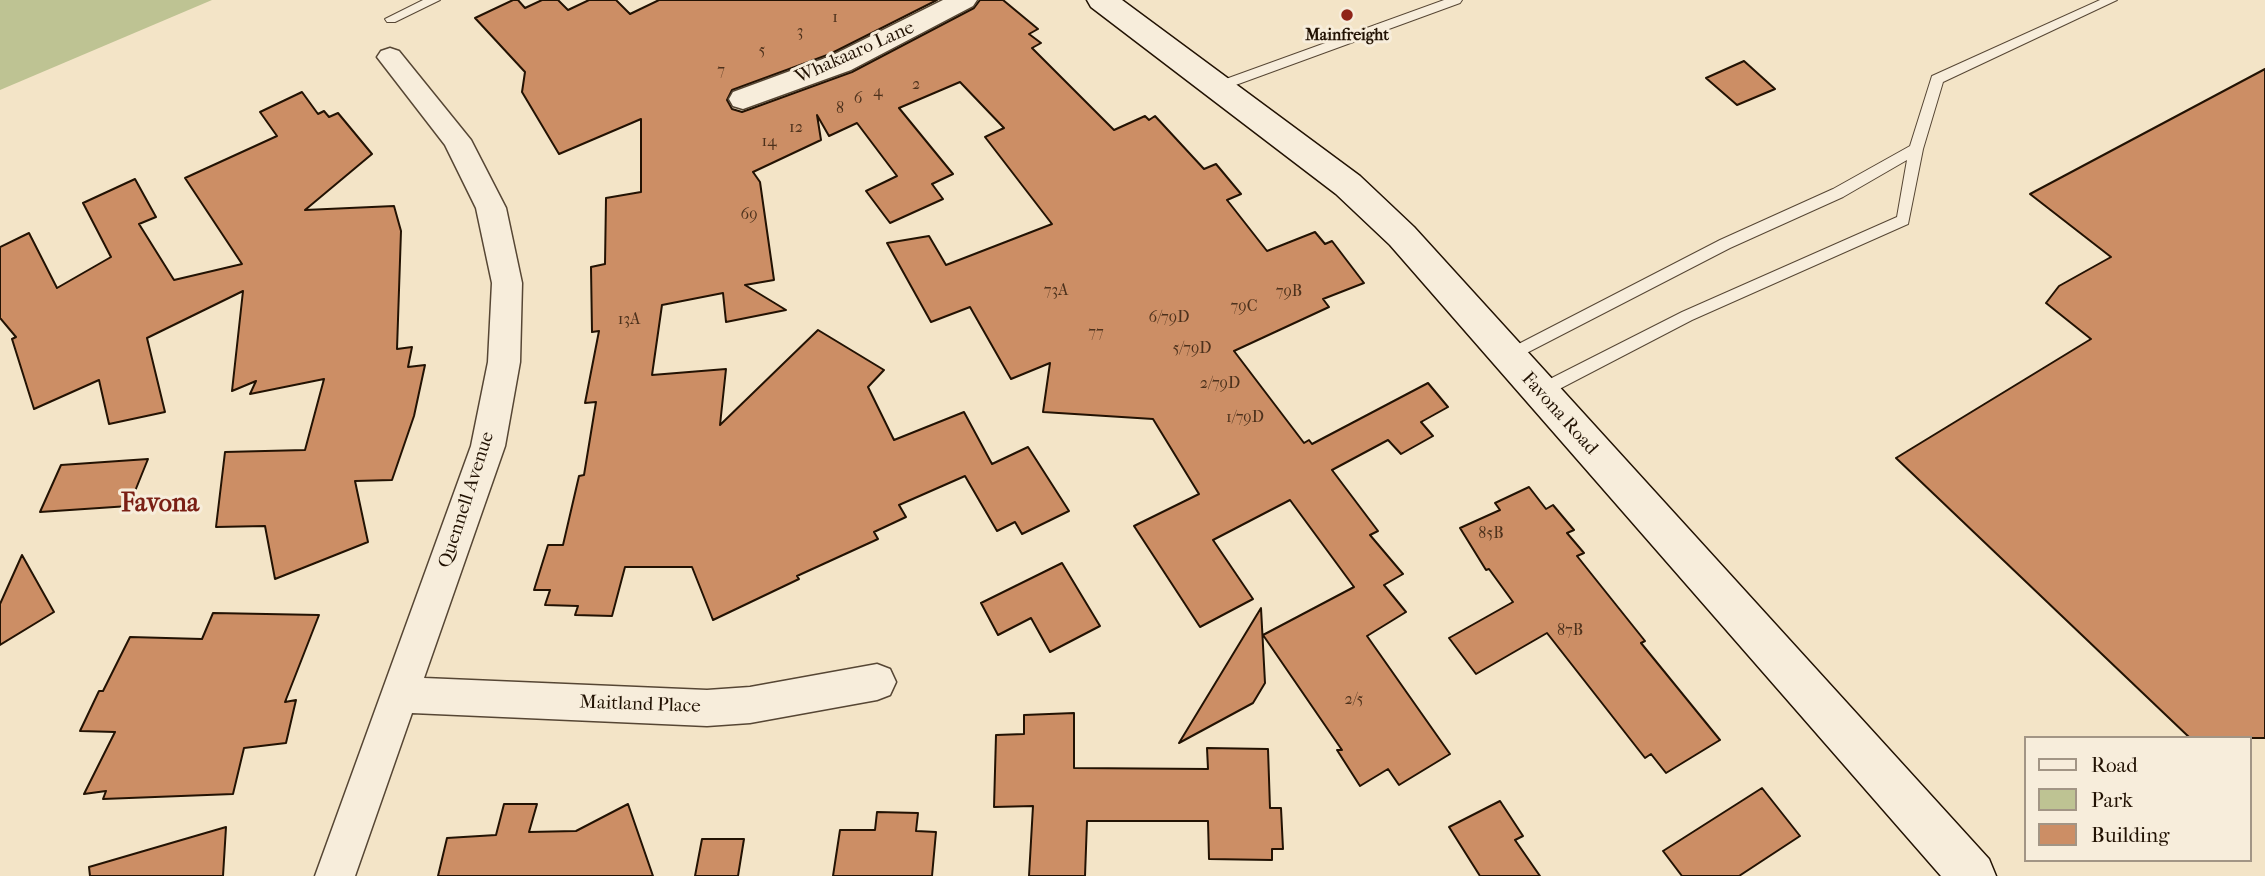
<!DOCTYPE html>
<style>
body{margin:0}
#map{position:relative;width:2265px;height:876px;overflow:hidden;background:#f3e4c7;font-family:"IM FELL French Canon",serif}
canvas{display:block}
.legend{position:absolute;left:2024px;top:736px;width:228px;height:126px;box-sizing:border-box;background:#f7eddb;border:2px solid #a29585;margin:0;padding:9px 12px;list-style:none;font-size:21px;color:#221203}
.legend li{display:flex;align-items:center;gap:14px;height:35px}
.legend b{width:35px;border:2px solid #a29585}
</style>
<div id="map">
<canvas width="2265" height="876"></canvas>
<ul class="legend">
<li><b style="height:9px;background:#f7eddb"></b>Road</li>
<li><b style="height:19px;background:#bec393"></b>Park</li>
<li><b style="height:19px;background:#cc8e65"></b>Building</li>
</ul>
</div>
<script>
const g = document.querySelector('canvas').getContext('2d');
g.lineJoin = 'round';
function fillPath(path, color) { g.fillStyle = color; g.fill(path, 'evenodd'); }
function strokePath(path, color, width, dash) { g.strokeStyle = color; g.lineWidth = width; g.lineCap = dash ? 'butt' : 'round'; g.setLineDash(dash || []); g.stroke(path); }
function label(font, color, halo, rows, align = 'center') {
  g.font = font + ' "IM FELL French Canon",serif'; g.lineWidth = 6; g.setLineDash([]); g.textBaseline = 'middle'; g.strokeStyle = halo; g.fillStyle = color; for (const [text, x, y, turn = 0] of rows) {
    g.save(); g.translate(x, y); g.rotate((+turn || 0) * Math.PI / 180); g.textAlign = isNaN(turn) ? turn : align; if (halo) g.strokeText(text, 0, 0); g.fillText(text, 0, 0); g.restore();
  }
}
fillPath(new Path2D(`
 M0,0H212L0,90Z`), '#bec393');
const building = new Path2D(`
 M513,0H518L525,8L542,0H558L568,10L589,0H616L630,14L659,0H937L830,54L732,90L727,100L732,109L742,112L852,72L974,8L980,0H1003L1038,29L1029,34L1041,43L1032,48L1114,130L1145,116L1149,120L1155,116L1204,169L1216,164L1241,194L1227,200L1267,251L1315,232L1325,244L1332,241L1364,283L1323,299L1329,307L1234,351L1304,443L1309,440L1312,444L1428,383L1448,407L1421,422L1433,436L1401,454L1388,440L1332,470L1378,531L1370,535L1403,574L1384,585L1406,612L1367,636L1450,754L1399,785L1388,769L1360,786L1337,750H1342L1263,635L1354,587L1290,500L1213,540L1253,599L1200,627L1134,526L1199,494L1153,419L1043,412L1050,363L1011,379L970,307L931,322L887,243L929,236L946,265L1052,224L985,137L1004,128L960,82L899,108L953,174L932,184L943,199L890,223L866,191L897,176L857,123L829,136L817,115L821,140L753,172L760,182L774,280L745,285L786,310L726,322L723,293L662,305L652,375L726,369L720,425L818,330L884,370L868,387L894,440L964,412L992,464L1028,447L1069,511L1022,534L1015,522L997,531L965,476L899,505L906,517L874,532L878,539L797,576L799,579L713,620L692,567H625L612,616L575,615L578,606L545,605L550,590H534L548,545H563L579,476L584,475L596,402L585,403L599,331L592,332L591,267L605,264L606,198L641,192V119L559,154L522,92L525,72L475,18Z
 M1744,61L1775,89L1737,105L1706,78Z
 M2265,69V738H2190L1896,458L2091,339L2046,303L2059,286L2111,257L2030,194Z
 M302,92L318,114L324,111L329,117L338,113L372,154L305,210L394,206L401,231L397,349L412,347L408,367L425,365L414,416L392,480L355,481L368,542L275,579L265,526L216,527L225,452L305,450L324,379L250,394L256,381L232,391L243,291L147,338L165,412L109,424L99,380L34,409L12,339L16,337L0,318V247L29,233L57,288L111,257L83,203L135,179L156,217L139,224L174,280L242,264L185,178L277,136L260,112Z
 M148,459L129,506L40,512L61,465Z
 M1529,487L1546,509L1553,505L1574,530L1567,533L1584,553L1577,556L1645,641L1641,643L1720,740L1666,773L1651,754L1645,758L1547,633L1476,674L1449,638L1513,602L1489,569L1486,570L1460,528L1500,510L1495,503Z
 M22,555L54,612L0,645V604Z
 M1062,563L1100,626L1050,652L1031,618L998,635L981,603Z
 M1261,608L1265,683L1253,703L1179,743Z
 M213,613L319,615L285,702L296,700L286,743L244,748L233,794L103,799L106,791L84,794L115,732L80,731L99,691H103L130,637L202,639Z
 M1074,713V768L1208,769L1207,748L1268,749L1270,808H1281L1283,849H1272V860L1209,859L1208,821H1087L1085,876H1029L1033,806L994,807L996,735L1024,734V715Z
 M1762,788L1800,836L1739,876H1682L1663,851Z
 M1500,801L1523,836L1515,840L1540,876H1480L1449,827Z
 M504,804H537L529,832L576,831L628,804L653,876H438L447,838L496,835Z
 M877,812L918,813L916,831L936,832L932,876H833L840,830H875Z
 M226,827L223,876H90L89,867Z
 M702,839H744L738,876H695Z`);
fillPath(building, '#cc8e65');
strokePath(building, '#221203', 2);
const lane = new Path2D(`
 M423,0H440L395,22H387L385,19Z
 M1444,0H1462L1460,3L1222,90H1212L1211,87L1212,84Z
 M2100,0H2117L1943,82L1923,149L1908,224L1692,320L1544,397H1534L1531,392L1534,387L1682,312L1897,217L1907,160L1843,197L1730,248L1513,360H1503L1500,356L1503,352L1720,240L1833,189L1910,146L1932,76Z`);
const street = new Path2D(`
 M943,0H977L973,6L851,70L743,109L733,106L729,99L733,92L831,56Z
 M390,48L399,51L471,140L506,208L522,283L520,362L505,446L424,678L707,690L750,687L877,664L890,669L896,682L890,695L877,700L750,723L707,726L412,713L355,876H315L471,446L488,362L492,283L476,208L445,145L377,57L381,51Z`);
const secondary = new Path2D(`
 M1087,0H1122L1360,176L1414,227L1989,859L1996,876H1941L1390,245L1336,194L1091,7Z`);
strokePath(lane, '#564634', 2);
strokePath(street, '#564634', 3);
strokePath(secondary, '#221203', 3);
fillPath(lane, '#f7eddb');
fillPath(street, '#f7eddb');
fillPath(secondary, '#f7eddb');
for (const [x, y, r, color] of [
 [1347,15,7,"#8f2418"]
]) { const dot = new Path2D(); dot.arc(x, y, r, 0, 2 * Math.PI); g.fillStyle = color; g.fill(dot); strokePath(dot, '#f7eddb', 2.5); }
label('16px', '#4c311c', null, [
 ["1",835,18],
 ["3",800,32],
 ["5",762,51],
 ["7",721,71],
 ["2",916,85],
 ["4",878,92],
 ["6",858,99],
 ["8",840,109],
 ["12",796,128],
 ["14",769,142],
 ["69",749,215],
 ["73A",1056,291],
 ["79B",1289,292],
 ["79C",1244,307],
 ["6/79D",1169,318],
 ["13A",629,320],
 ["77",1096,333],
 ["5/79D",1192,349],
 ["2/79D",1220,384],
 ["1/79D",1245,418],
 ["85B",1491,534],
 ["87B",1570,631],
 ["2/5",1354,700]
]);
label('bold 16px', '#221203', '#f7eddb', [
 ["Mainfreight",1347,36]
]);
label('19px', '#221203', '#f7eddb', [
 ["Whakaaro Lane",855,53,-24],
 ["Favona Road",1559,414,48],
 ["Quennell Avenue",467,500,-72],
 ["Maitland Place",640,705,2]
]);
label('bold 26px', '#7a1f14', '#f7eddb', [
 ["Favona",160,505]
]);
</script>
